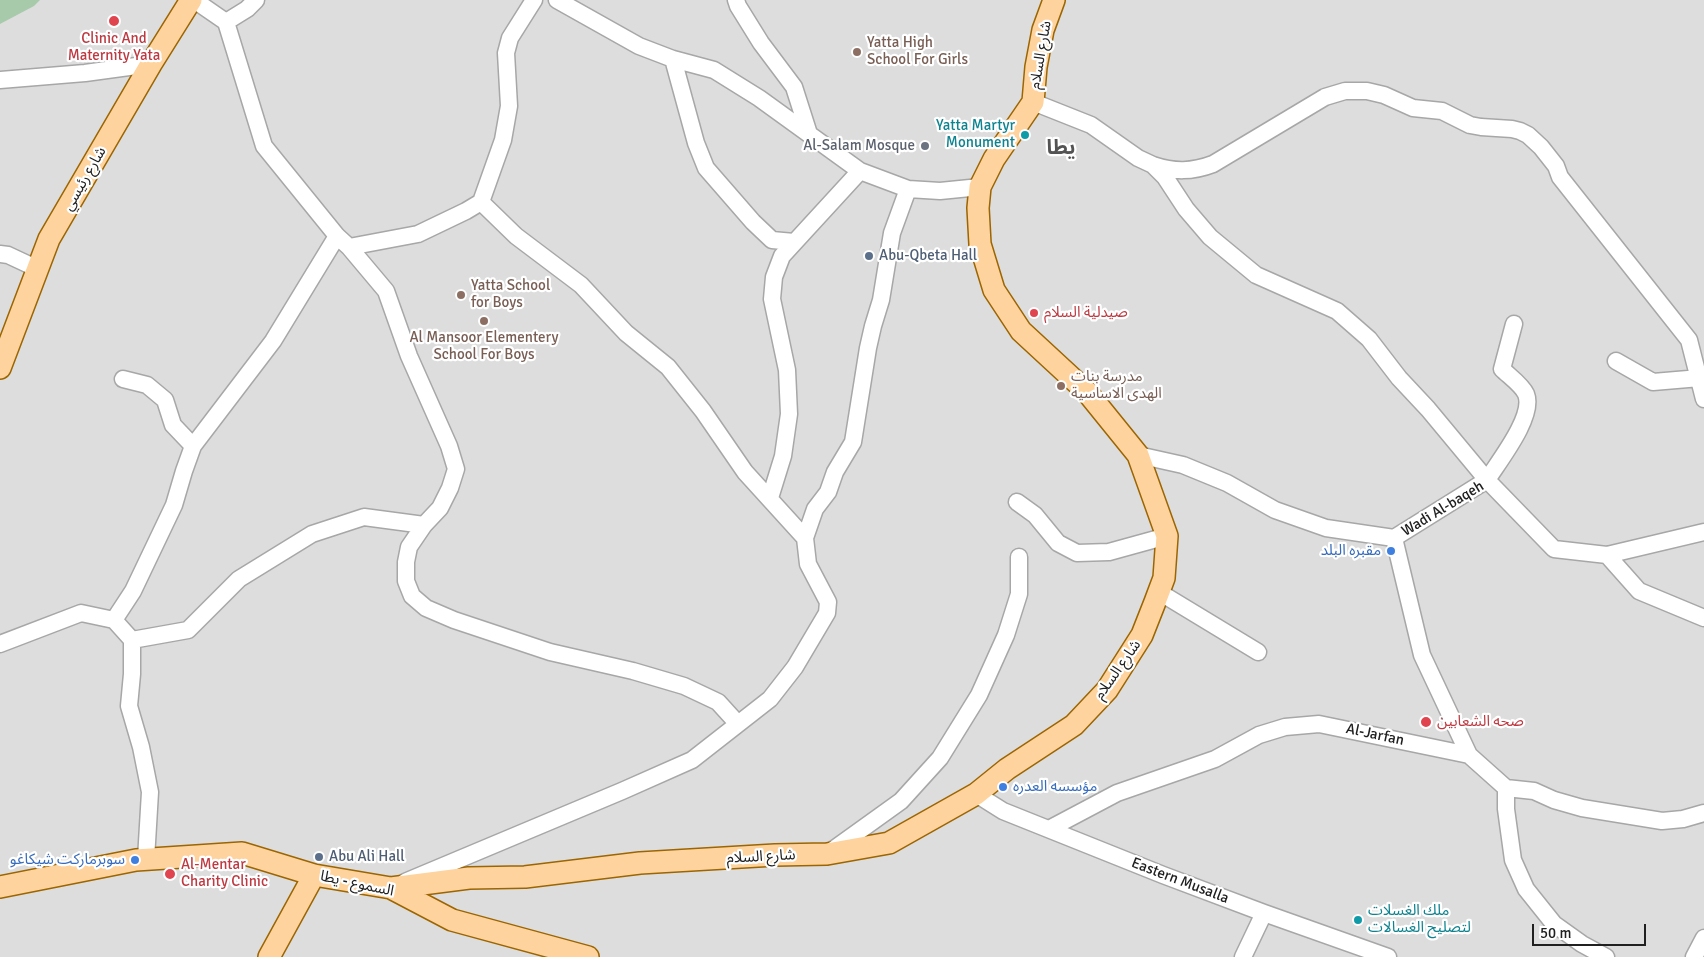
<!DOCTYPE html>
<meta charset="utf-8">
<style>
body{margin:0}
#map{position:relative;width:1704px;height:957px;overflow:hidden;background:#f1ede6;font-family:Signika,sans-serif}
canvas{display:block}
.scale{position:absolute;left:1532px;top:924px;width:114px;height:22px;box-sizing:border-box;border:2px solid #202020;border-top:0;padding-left:6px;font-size:15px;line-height:18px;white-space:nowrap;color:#202020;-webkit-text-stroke:4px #fff;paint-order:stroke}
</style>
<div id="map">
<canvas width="1704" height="957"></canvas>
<div class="scale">50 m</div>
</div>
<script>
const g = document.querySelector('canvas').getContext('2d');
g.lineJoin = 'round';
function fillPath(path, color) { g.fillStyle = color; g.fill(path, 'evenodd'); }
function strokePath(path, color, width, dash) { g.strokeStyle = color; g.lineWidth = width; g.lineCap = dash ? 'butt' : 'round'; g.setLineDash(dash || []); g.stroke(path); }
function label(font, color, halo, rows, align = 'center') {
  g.font = font + ' Signika,"Noto Sans Arabic",sans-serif'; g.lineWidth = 4.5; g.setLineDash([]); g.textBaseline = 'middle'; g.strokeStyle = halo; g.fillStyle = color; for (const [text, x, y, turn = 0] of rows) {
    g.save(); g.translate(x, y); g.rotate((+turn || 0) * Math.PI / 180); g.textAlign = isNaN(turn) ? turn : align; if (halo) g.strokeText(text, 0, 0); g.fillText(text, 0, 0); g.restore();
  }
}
fillPath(new Path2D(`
 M0,0H1704V957H0Z`), '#dedddd');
fillPath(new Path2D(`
 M0,0H40L34,6L0,24Z`), '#a7caab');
const minor = new Path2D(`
 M557,0L639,46L673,59L714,70L759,98L860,171L908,189L940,191L980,187
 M736,0L738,6L761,43L794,87L809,134
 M226,22L247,9L256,0
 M673,59L696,143L706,168L753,222L772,240L794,242
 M0,80L85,73L151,64
 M1033,102L1091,125L1138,158L1153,165L1165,177L1186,209L1210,237L1256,275L1337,311L1369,339L1399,378L1428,409L1487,480C1499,461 1535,416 1526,394C1522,385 1509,376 1502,369L1514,324
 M1153,165C1174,172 1192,172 1213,164L1325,97L1345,91H1367L1384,95L1413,108L1442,111L1470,125L1481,127L1512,129L1520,131L1528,135L1541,147L1556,166L1560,177L1689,340L1704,399
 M481,202L503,140L509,106L506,53L510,38L534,0
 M349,247L418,234L466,211L481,202L516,236L581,285L626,333L668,367L703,411L745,472L805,538
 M0,254L8,255L38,269
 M1616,361L1653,382L1700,378
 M123,379L147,385L165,400L173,425L193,446
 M1138,455L1183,465L1227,483L1275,510L1326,528L1394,538L1487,480L1554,549L1607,555L1704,532
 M770,498L783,456L789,414L787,370L772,299L774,277L782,256L860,171
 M1017,502L1035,515L1058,543L1077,553L1109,552L1167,536
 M424,525L409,547L406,562V581L412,596L426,608L454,620L550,652L633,671L684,686L718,702L738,724
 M1394,538L1422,655L1469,755
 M1607,555L1639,591L1704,618
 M1159,592L1258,652
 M114,620L133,591L174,505L184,471L193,446L273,341L337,236
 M132,640L188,630L239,579L312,534L364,517L424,525L440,508L450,488L456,469L449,446L409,356L386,291L349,247L337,236L264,146L226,22L194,0
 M0,644L81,613L114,620L132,640V674L129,706L141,747L150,792L146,859
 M1506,788V809L1513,860L1526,889L1554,924L1582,944L1606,957
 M976,794L1003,811L1163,875L1264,913L1388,957
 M1049,829L1117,793L1215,759L1259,735L1285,727L1319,724L1469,755L1506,788L1534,791L1554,800L1582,808L1662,821L1683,819L1704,813
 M830,852L901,801L940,758L979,695L1006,635L1019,594V557
 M405,882L622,791L692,760L770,699L795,667L827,613L828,602L808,564L805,538L815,509L828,492L835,472L853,442L868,348L873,326L881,300L892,233L908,189
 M1243,957L1264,913
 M1694,957L1704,938`);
const major = new Path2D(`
 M0,368L49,239L151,64L191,0
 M0,887L136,860L242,853L314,875L391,888L452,920L588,957
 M391,888L469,878L525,877L640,863L775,855L827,854L889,843L976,794L1007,769L1074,725L1107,690L1142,635L1155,602L1164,578L1167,536L1138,455L1087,392L1021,331L994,290L980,244L978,208L980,187L994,159L1033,102L1036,67L1043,30L1054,0
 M269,957L314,875`);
strokePath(minor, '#a7a7a7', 19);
strokePath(major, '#9c6500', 24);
strokePath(minor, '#fff', 16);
strokePath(major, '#fed39e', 21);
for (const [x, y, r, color] of [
 [114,21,6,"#e0444e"],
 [857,52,5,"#8d6e63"],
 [1025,135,5,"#0f9aa8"],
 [925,146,5,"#6b7280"],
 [869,256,5,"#5c6f8a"],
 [461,295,5,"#8d6e63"],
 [1034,313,5,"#e0444e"],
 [484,321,5,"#8d6e63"],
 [1061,386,5,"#8d6e63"],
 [1391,551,5,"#3f7fe0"],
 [1426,722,6,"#e0444e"],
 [1003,787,5,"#3f7fe0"],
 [319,857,5,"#5c6f8a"],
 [135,860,5,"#3f7fe0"],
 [170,874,6,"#e0444e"],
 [1358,920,5,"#0f9aa8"]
]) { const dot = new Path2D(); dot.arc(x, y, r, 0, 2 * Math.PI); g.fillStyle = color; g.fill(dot); strokePath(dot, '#fff', 2); }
label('15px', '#be3a42', '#fff', [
 ["Clinic And",114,39,"center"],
 ["Maternity Yata",114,56,"center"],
 ["صيدلية السلام",1044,313],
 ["صحه الشعابين",1437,722],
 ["Al-Mentar",181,865],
 ["Charity Clinic",181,882]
], 'left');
label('15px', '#785e54', '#fff', [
 ["Yatta High",867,43],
 ["School For Girls",867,60],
 ["Yatta School",471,286],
 ["for Boys",471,303],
 ["Al Mansoor Elementery",484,338,"center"],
 ["School For Boys",484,355,"center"],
 ["مدرسة بنات",1071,377],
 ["الهدى الاساسية",1071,394]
], 'left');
label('15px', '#202020', '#fff', [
 ["شارع السلام",1041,55,-80],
 ["شارع رئيسي",85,179,-60],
 ["Wadi Al-baqeh",1443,509,-31],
 ["شارع السلام",1118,670,-55],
 ["Al-Jarfan",1375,735,12],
 ["شارع السلام",761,857,-3],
 ["Eastern Musalla",1180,881,21],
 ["السموع - يطا",357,884,12]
]);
label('15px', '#0d838f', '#fff', [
 ["Yatta Martyr",1015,126],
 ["Monument",1015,143],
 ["ملك الغسلات",1368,911,"left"],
 ["لتصليح الغسالات",1368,928,"left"]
], 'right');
label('15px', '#5b616d', '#fff', [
 ["Al-Salam Mosque",915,146]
], 'right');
label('15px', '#4e5e75', '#fff', [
 ["Abu-Qbeta Hall",879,256],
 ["Abu Ali Hall",329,857]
], 'left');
label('15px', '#366cbe', '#fff', [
 ["مقبره البلد",1381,551],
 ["مؤسسه العدره",1013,787,"left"],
 ["سوبرماركت شيكاغو",125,860]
], 'right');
label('bold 20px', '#535353', '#fff', [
 ["يطا",1061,149]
]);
</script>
